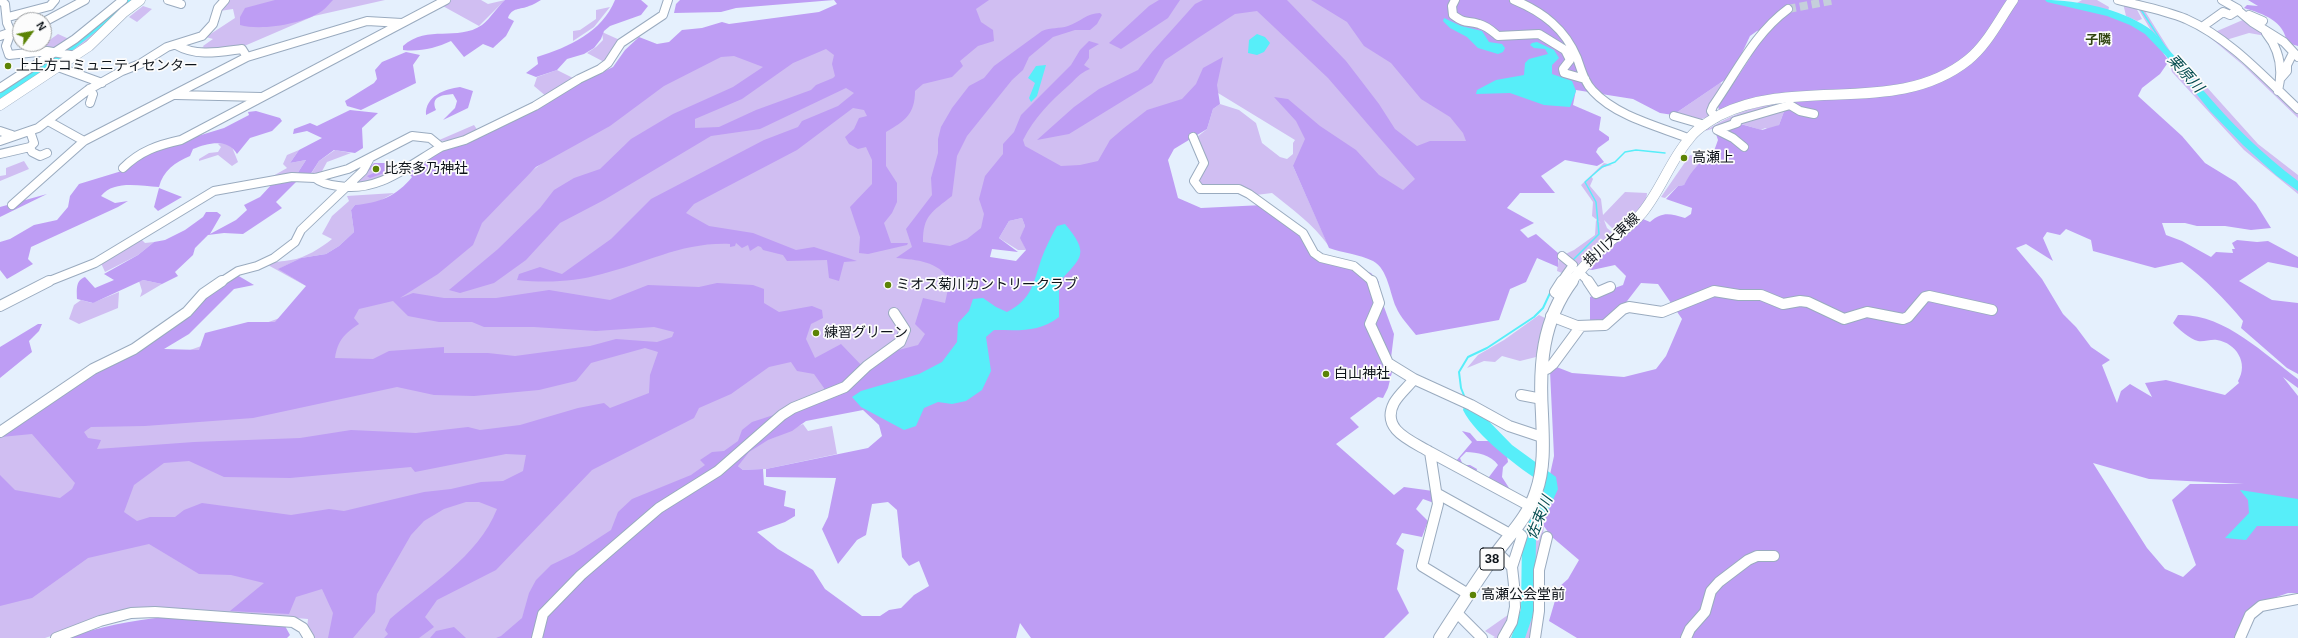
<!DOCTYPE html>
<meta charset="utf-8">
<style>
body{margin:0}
#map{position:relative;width:2298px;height:638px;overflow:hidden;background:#e5f0fd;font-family:Arial,sans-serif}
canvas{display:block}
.north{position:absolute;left:12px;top:12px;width:40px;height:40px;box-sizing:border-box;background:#fcfcfc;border:1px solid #9c9fa1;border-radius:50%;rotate:58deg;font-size:11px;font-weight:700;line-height:16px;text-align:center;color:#0d1319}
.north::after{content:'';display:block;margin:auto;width:14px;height:18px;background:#5b8305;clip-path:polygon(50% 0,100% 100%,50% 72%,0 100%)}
</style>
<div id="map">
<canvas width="2298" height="638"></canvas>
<div class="north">N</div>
</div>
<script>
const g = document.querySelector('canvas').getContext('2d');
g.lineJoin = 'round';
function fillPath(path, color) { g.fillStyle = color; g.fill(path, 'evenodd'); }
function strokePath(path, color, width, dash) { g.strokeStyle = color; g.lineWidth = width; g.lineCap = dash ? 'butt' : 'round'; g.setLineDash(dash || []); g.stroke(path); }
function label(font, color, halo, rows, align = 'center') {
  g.font = font + ' Arial,"Noto Sans JP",sans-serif'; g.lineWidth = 3.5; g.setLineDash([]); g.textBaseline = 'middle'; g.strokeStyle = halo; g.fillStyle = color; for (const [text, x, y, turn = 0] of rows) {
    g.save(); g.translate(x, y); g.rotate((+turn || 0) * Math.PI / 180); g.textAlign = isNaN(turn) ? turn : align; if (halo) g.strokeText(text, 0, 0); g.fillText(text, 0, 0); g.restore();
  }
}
fillPath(new Path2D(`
 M125,0H138L85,47L0,103V90L58,48L28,50L44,44L58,34L69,39Z
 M226,0H385L314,16L242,47L195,52L203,47L204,48L203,46L213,39L206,37L235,18L233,9L220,11Z
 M450,0H481L488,4L505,0L479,26L441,5Z
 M966,0H1334L1485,143L1407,198L1293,166L1328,245C1313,224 1292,209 1272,193L1256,195L1239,189H1200L1195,179L1204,163L1197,137L1207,129L1213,109L1220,104L1239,110L1256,123L1262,143L1280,157L1287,159L1293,154V143L1295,140L1218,93L1105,178L1012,171L940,350L771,439L803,424L808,431L832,426L837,454L766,469L743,470L738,466L579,638H306L308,619L198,610L132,609L45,638H0V427L78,390L389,279L685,55Z
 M2082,0H2097L2109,7L2108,12L2077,3Z
 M2133,0H2138L2175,59L2204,84L2258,144L2298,175V194L2244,150L2172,72L2169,61Z
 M2123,3L2135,6L2142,19L2137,21L2126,16Z
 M143,6L152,9L137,22L129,17Z
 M610,7L594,27L573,41V31L580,30L596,19V10Z
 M2153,11L2183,20L2210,35L2298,112V118L2243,65L2207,35L2189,24L2154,13Z
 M2245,19L2266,36L2249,33L2226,40L2215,32Z
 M602,32L622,41L606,63L587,53L596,47L603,40Z
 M557,70L575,79L547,97L534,86L537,77Z
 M1720,83L1725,85L1708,106L1711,116L1695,121L1673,115Z
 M1777,103L1786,106L1779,125L1770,130L1765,128L1761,130L1735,122L1705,131C1728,116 1750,108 1777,103Z
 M474,125L478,131L465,140L437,141Z
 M226,143L232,147L238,162L232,166L218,155L199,161V159L209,153L218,152L221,147L218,144Z
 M299,150L290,163L306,160L297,174L266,180L287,168L283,164L287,155Z
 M335,150L351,153L327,162L321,173L311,174L319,161Z
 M1690,155L1703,159L1684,185L1678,186L1665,198L1661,197Z
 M24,161L29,169L0,181V176L6,175V168Z
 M376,163H386L396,176L353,186L367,168Z
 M1604,163L1612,165L1604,167L1591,176L1593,179L1590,186L1601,199L1603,215L1625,192L1647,193C1647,208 1625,221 1615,231L1604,220L1607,228L1614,234L1567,275L1557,271L1559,257L1574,250L1595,235L1596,220L1601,223L1592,216L1593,202L1581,185Z
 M394,193L374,204L355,205L351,210L354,232L339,246L326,254L301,258L279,269L306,286L266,264C275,261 282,262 291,260C305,258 321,248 332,239L322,234L332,216L349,201L347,196Z
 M1022,218L1025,226L1021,238L1026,250H1018L999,238L1009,221Z
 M141,239L145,243L154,242L138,255L105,272L101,263Z
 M143,280L162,284L140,297L142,291L139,281Z
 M119,292L118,308L79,324L69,319L74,305L81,300L92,303Z
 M1539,315L1545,318L1536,357L1520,361L1502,356L1495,362L1484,361L1467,368L1478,355L1504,340Z
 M1549,479L1550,506L1544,526L1540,561L1533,638H1514L1524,627L1530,605L1531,565L1529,529Z
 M1515,610L1510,638H1493L1495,637L1485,631Z`), '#d0bef2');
fillPath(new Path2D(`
 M275,0H333C330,3 326,8 322,11C303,24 261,31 240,25V17L245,8Z
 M505,0H541C537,2 533,5 529,6C520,10 512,7 508,18L514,21L506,36L493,48L483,44L464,57L451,41C436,48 420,52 403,50V46C428,24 457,42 482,25C491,18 497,7 505,0Z
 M615,0H641L648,6L641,15L610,26L604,31L601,39L594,48L584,54L567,59L557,70L536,77L526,73L538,64L537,57C569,47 602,32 615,0Z
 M680,0H989L976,9L981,22L993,30L994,41L978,46L960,61L963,66L952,77L923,84L915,91C915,114 905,121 886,132V166L897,183V202L892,213L884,223L891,243H908L907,245L868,254L859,253L860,237L850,207L872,184V160L866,147L858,149L849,144L845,137L854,129L859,118L867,116L864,110L853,108L797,150L694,204L686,213L709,226L753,233L796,250L814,247L857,261L844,262L839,281L829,278L827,260L787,261L783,255L763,250L761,247L758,246L750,251L748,245L742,248L736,243L735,246L730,247V244C682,242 647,263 602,274C574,282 546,283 517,280L519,274L540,267L562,274L611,239L651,199L764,140L798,127L802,121L838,106L854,93L846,88L760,129L711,136L604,200L560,223L526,260L494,283L460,293L449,290L498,249L540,208L554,190L574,178L600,169L631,139L673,114L733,87L763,67L734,56L721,57L664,86L610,126L536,167L482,223L473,245L438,274L400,298L413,293L444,298H496L549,290L610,300L648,285L699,287L717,283L753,285L764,289V303L779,312L812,306L822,310L823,318L811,324L806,339L815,358L841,344L864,368L875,356L918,345L925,334L915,324L923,298L945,303L950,280C937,261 918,260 896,258L912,247L906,229L932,195L931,178L938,153V139L941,127L952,108L969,86L984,78L994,66L1042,31C1051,27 1059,29 1068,26C1080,22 1087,13 1100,13L1102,15L1097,24L1090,30H1075L1053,37L1029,57L1023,70L1012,80L967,136L957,156L952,196C932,212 923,215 923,242L950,246L967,239L981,228L984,214L979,199L985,176L1003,154V144L1014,132L1021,115L1071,65L1080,50L1089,41L1099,44L1089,50V58L1084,65L1090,69C1078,74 1077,78 1068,86C1050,102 1034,118 1023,140L1025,146L1061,166L1080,165L1098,161L1110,140L1124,128L1147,110L1182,99L1196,84L1203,68L1223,57L1217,85L1220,104L1213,109L1207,129L1174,149L1168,160L1178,198L1201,208L1263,205L1303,237L1316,255L1371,273L1379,282L1377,288L1394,334L1391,358L1393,368L1388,388L1383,398L1378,397L1350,418L1359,427L1336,444L1394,495L1404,487L1433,491L1434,503L1423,499L1416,509L1428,521L1422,537L1402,533L1396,544L1404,550L1397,589L1409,613L1384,638H1031L1020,623L1016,638H496L501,636L522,618L529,593L536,580L551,565L574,554L611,530L618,512L632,499L691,475L705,465L700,460L712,452L724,451L738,441L742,430L752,422L823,399L824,388L814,374L797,371L791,362L769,367L731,394L699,408L694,418L592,470L496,570L437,600L425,617L434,627L419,638H384L388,634L385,630L390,619C427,587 478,557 497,509L479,502H466L444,509L424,521L411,535L377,594L375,612L353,638H328L333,613L322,589L296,597L289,614L230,611L264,583L231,575L199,574L149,544L88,558L32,598L0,606V475L15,490L60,498L72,489L75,483L32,434L1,437L71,387L237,275L254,285L234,289L189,334L164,349L199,350L205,333L248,322H275L306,286L278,269L301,258L326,254L339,246L354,232L351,210L355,205C379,203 397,196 412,177L407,172L420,160L613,67L625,50L639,37L657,44L669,42L682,30L702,28L722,22L729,24L819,12L837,4L834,0L736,8L721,12L674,13L676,4ZM826,49L834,55L832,64L835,76L833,78L816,85L811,90L756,110L719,127L695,128V119L742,99L793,63ZM1022,218L1025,226L1020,238L1026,250L1016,261L990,257L992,249L1018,252L999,238L1009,221ZM393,301L408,316L439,322H472L484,327H534L596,331L654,327L674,332L672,337L657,342L616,339L590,346L515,356L488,353H444V347L389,351L373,359L335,358C338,340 344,334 359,324L354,318L359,309ZM645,348L658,352L650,375L649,393L610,408L604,403L578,408L520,425L480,430L468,427L416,433L351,430L300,438L194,442L97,449L101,440L88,438L84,432L91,427L145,426L253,418L397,387L434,395L474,396L539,390L576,381L591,363ZM863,410L879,425L882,436L868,448L766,469V477L836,478L828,517L822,529L838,564L857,540L866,535L872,504L888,502L897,510L902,557L909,566L919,561L929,586L914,595L901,608L889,610L880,616H862L825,589L813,570L778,549L757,532L785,522L795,516V509L784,506L786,491L764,485L763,469L743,470L738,466L749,452L768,440L792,431L806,421ZM506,454L526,455L523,471L503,481L481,482L451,489L424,492L344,511L329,509L291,515L202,503L184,510L175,517H150L137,521L124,512L134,485L164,463L189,461L224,477L290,478L411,467L415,472Z
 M1159,0H1180L1168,18L1121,49L1109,43L1149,6Z
 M1203,0H1287L1346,61L1379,104L1395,129L1417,146L1430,141H1466L1463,133L1450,117L1421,99L1391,63L1364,46L1347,22L1311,0H2047C2071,6 2126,16 2144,30C2153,38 2162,51 2169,61L2160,74L2142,88L2138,96L2182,136L2205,163L2236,182L2256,204L2271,228L2251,230L2225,226H2197L2185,223H2162L2166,235L2182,241L2211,257L2216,252L2233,253L2232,249H2235L2232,243L2237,240L2257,242L2268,241L2298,257V268L2268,262L2239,281L2272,300L2298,303V374L2287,368L2241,328L2243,321C2225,299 2205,279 2182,262L2155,268L2093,251L2091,240L2066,229L2060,235L2047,232L2043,238L2053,261L2026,244L2016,248L2042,279L2063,314L2076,327L2091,347L2110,360L2102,365L2117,403L2121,391L2130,384L2152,397L2145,383L2166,380L2225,395L2239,383L2238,381C2249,363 2236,343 2217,340C2211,339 2204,342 2198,341C2190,339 2178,329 2173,323L2178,315C2224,313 2264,354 2298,379V388L2283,377L2298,396V593H2288L2254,605L2236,633L2241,638H1577L1549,621L1559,587L1568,579L1579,560L1552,537L1543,525L1550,506L1549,479L1554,456L1550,371L1554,366L1572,373L1624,377L1656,369L1666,356L1682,319L1658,284L1641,283L1614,318L1590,325V297L1623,285L1626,276L1615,265L1592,270L1588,269L1600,255L1643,219L1650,222C1663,211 1670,214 1685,218L1691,214L1692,208L1666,199L1678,186L1684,185C1691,171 1701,160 1714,151L1718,140L1715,131L1737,123L1762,130L1779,125L1786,106L1770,100L1719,110L1718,106L1750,58L1756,44L1772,27L1757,31L1750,36L1736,66L1726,79L1673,115L1660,113L1633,99L1576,90L1573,105L1601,117L1599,130L1609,137V140L1598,148L1596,152L1604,162L1597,166L1565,160L1541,176L1555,193H1520L1507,208L1534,223L1520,230L1528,238L1536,234L1558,253V267L1537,258L1526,282L1510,289L1499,320L1416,335C1410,327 1400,317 1396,307C1390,294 1388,269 1373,261C1359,254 1343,253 1329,248L1293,166L1305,139L1296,121L1274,97L1288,99L1320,126L1356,150L1379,175L1403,190L1415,179L1328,78L1257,11L1235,14L1198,38L1165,60L1152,83L1069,134L1037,140L1074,107L1099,89L1138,70L1152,52L1195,4ZM2093,463L2149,479L2244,484H2190L2172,500L2196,565L2183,577L2165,569L2147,548Z
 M2248,0H2298V46L2287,43C2284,21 2264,14 2244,8L2247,5L2258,6Z
 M406,52L420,55L413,65L416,83L361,110L347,106L345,101L374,83L377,79L375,70L382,62Z
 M2177,64L2260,154L2261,158L2251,151L2183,77L2175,67Z
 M460,87L473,91L468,108L443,120L455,108L457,101L453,94C443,95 430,96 436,110L426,115C425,96 445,89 460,87Z
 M350,110L378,113L362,128L363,148L355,153L334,150L319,161L310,175L297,174L306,160L290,163L299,150L322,138L307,131L293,134L294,129L310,123L317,126Z
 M256,111L280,118L282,121L272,131L250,138L237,154C228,138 208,143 193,149L190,156C175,162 163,171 159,187C139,186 114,180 101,196L115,203L128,201L118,207L31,247L28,259L33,264L7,279L0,270V242L10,239L34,225L57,220L68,207L70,196L79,184L125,170L139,154L224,128L249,115L248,112Z
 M374,163H386L390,171L370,178L367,176L381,170L379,165L364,173Z
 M297,181L276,202L282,208L243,234L224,233L208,235L195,248L193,255L175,272L178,276L162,284L143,280L93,303L77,299C77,290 75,281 85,277L95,288L114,280L104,274L138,255L154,242L165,240L185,230L203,217L206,212H217L221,215L210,234L236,220L247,210L244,205L260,197L273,183Z
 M159,188L182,197L158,211L154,207Z
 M47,194L0,217V207Z
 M38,324H42L39,331L29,341L32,352L0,378V347Z
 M1462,431L1470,433L1477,441H1490L1507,456L1508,462L1503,467L1502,477L1511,491L1510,497L1500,493L1486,481L1498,465C1491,455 1477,452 1466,452L1460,458L1463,465H1470L1477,469L1476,473L1467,472L1456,461L1472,442Z
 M164,617L285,626L290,635L287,638H68C100,626 131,621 164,617Z
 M454,627L466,638H430L436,631Z`), '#be9df4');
fillPath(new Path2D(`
 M1444,18L1461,26L1482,31L1489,42L1502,44L1505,48L1503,52L1498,54L1478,48L1467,37L1450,28L1443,21Z
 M1257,34L1265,37L1270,43L1264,52L1257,55L1248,53L1249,40Z
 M1537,42L1554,50L1559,58L1552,65V74L1572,81L1576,91L1570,107L1544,105L1510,93L1476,94L1477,90L1496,80L1524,75L1525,63L1529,59L1548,54L1545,49L1534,48L1530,45L1532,43Z
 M1046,65L1037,96L1031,102L1029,98L1035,83L1028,78L1036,66Z
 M1065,224C1090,254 1082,257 1059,282V317C1038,333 1019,330 994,330L986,337L991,371L982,390L966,401L952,404L938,402L924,408L916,426L904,430L861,407L852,397L861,391L919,374L942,362L957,342L958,323L969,311L973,299L983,298L996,307L1007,312C1032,299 1033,284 1041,260C1045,248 1051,237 1057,226Z
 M2240,490L2298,499V526H2257L2246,540L2225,538L2249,513L2248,500Z`), '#57eef9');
strokePath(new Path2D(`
 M2140,8L2170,55
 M1572,261L1599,234L1596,202L1585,182L1602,167L1615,162L1625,152L1636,150L1665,153`), '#57eef9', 1.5);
strokePath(new Path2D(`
 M1465,398L1461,388L1459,372L1468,357L1487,348L1534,317L1543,308L1551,291`), '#57eef9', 2);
fillPath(new Path2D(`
 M124,0H135L63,58L0,99V91L57,54Z
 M2045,0C2078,0 2120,9 2147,27C2155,32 2160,40 2166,47C2179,60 2190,75 2202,89C2231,123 2262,154 2298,181V191L2277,176L2243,145L2210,111L2167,57L2145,34L2130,25L2107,16L2047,2Z
 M1469,405L1474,406L1512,445L1556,477L1558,489L1536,537L1535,609L1525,638H1511L1521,609L1522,537L1544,489V484C1520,469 1475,435 1463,410L1464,406Z`), '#57eef9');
strokePath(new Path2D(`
 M1788,9L1835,0`), '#c5cfdb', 8, [8, 4]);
const minorFar1 = new Path2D(`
 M0,0L5,4L7,23L11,32L6,46L9,55L47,51L76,56
 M168,0L181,4
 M1455,0L1452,6L1453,15C1467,25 1466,20 1479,24C1487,26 1492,31 1498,36L1539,34L1565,50L1570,60L1563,69L1564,73L1585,79
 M1514,0C1543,12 1565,29 1577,58C1581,69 1584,82 1593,91C1616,116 1657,126 1688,138
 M2118,0C2141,6 2164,10 2186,19C2229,38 2264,77 2298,109
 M2222,0L2238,9
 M2234,7L2252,22L2284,42L2298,57
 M2249,15L2263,21
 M8,17L50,6L55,0
 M44,22L85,0
 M2202,27L2223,12L2230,15L2238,10
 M2266,33C2280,50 2283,70 2278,91
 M0,36L20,29
 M176,45C197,57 219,52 242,49L247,57
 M58,67L102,83
 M2280,79L2287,71V65L2293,53
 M0,88L75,39L123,0
 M89,89L93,94L90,103
 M176,95L261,97
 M1674,116L1705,125
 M1716,118L1711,111L1713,106C1737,72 1754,34 1788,9
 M48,121L84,141
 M0,131L12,135
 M30,131L34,143L30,147L32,152L40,156L47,153
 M1193,137L1204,163L1194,181L1200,189H1239L1249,194L1303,233L1314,253L1321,258L1354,266L1373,282
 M0,141L38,128L88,90L122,71L140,64L167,47L202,36L213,24L218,8L225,0
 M1744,147L1733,138L1717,130L1737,123L1735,121L1790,105L1800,111L1814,114
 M0,154L30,147
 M123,168C140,151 158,145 181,140L446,0
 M315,178C321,183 330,185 338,186C378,193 408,166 441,147
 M12,205L84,141L247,57L367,21L402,23
 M1578,271L1589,282
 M47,282L95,263L214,191L292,177L315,178L348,169L412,136L430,138L441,147L465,140L535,106L579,79L600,69L608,63L621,43L663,15L668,0
 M221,282L238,271L257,266L274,258L295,242L301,230L363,171L370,158
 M1561,282L1573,265L1562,256`);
const minor = new Path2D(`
 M1372,281L1379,303L1370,324L1388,363L1414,379L1471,405L1509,426L1542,437
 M1588,281L1596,293L1610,287
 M1561,296L1555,292L1562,281
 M0,306L49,281
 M1551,316L1577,326L1605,325L1623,309L1629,307L1662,312L1714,291L1739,295H1761L1783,304L1800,301L1808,302L1844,319L1867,312L1903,319L1908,317L1925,297L1929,296L1992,310
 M1541,369H1547L1553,364L1581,326
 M1414,379C1408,387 1399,394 1394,403C1380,430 1412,441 1430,452L1438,504L1422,566L1468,594
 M1521,395L1542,399
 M0,432L93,369L134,349L187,312L203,294L222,281
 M1430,452L1530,506
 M1438,494L1510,534
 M1497,552L1512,567L1514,585L1515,607L1512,622L1503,638
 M1512,567L1522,536L1514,529
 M1457,613L1482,638
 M56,638L100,621L131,613L155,612L293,622L303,628L309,638
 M537,638L543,614L581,575L659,508L718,471L782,415L793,408L845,387L867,366L900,342L905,330L894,313
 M1535,638L1539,611V570L1547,537
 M1686,638L1690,629L1705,612L1711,591L1719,582L1748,560L1757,556H1774
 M2240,638L2250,615L2261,606L2298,599`);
const majorFar1 = new Path2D(`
 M0,105L89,46L124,12L140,0
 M1571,282C1581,269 1593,256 1606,245C1618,234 1632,225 1642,213C1661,190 1670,161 1689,139C1695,130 1711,120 1720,115C1798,76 1897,117 1968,60C1987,45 1999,20 2013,0`);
const major = new Path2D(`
 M1440,638C1458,610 1476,582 1495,555C1510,534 1528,517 1536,492C1545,467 1543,440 1542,414C1539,366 1542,321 1572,281`);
strokePath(minorFar1, '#9aabbf', 10);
strokePath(minor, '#9aabbf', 12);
strokePath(majorFar1, '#9aabbf', 11);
strokePath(major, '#9aabbf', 14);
strokePath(minorFar1, '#fff', 8);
strokePath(minor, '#fff', 10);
strokePath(majorFar1, '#fff', 10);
strokePath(major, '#fff', 12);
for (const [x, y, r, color] of [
 [8,66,4,"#5b8305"],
 [1684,158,4,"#5b8305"],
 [376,169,4,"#5b8305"],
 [888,285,4,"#5b8305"],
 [816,333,4,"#5b8305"],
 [1326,374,4,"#5b8305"],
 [1473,595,4,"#5b8305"]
]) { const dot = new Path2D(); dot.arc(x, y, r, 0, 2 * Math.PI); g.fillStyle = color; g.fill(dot); strokePath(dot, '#fcfcfc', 1.5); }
label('bold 13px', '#314511', '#fcfcfc', [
 ["子隣",2098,40]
]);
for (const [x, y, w] of [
 [1492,559,24]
]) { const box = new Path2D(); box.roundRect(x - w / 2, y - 11, w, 22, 3); g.fillStyle = '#fcfcfc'; g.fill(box); strokePath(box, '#0d1319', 1); }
label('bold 13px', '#0d1319', null, [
 ["38",1492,559]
]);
label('14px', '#0d1319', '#fcfcfc', [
 ["上土方コミュニティセンター",16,66],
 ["高瀬上",1692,158],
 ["比奈多乃神社",384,169],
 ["ミオス菊川カントリークラブ",896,285],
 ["練習グリーン",824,333],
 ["白山神社",1334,374],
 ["高瀬公会堂前",1481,595]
], 'left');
label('14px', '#0d1319', '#fcfcfc', [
 ["掛川大東線",1612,240,-43]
]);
label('italic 15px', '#054c50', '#fcfcfc', [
 ["栗原川",2185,74,48],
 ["佐束川",1540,518,-68]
]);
</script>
